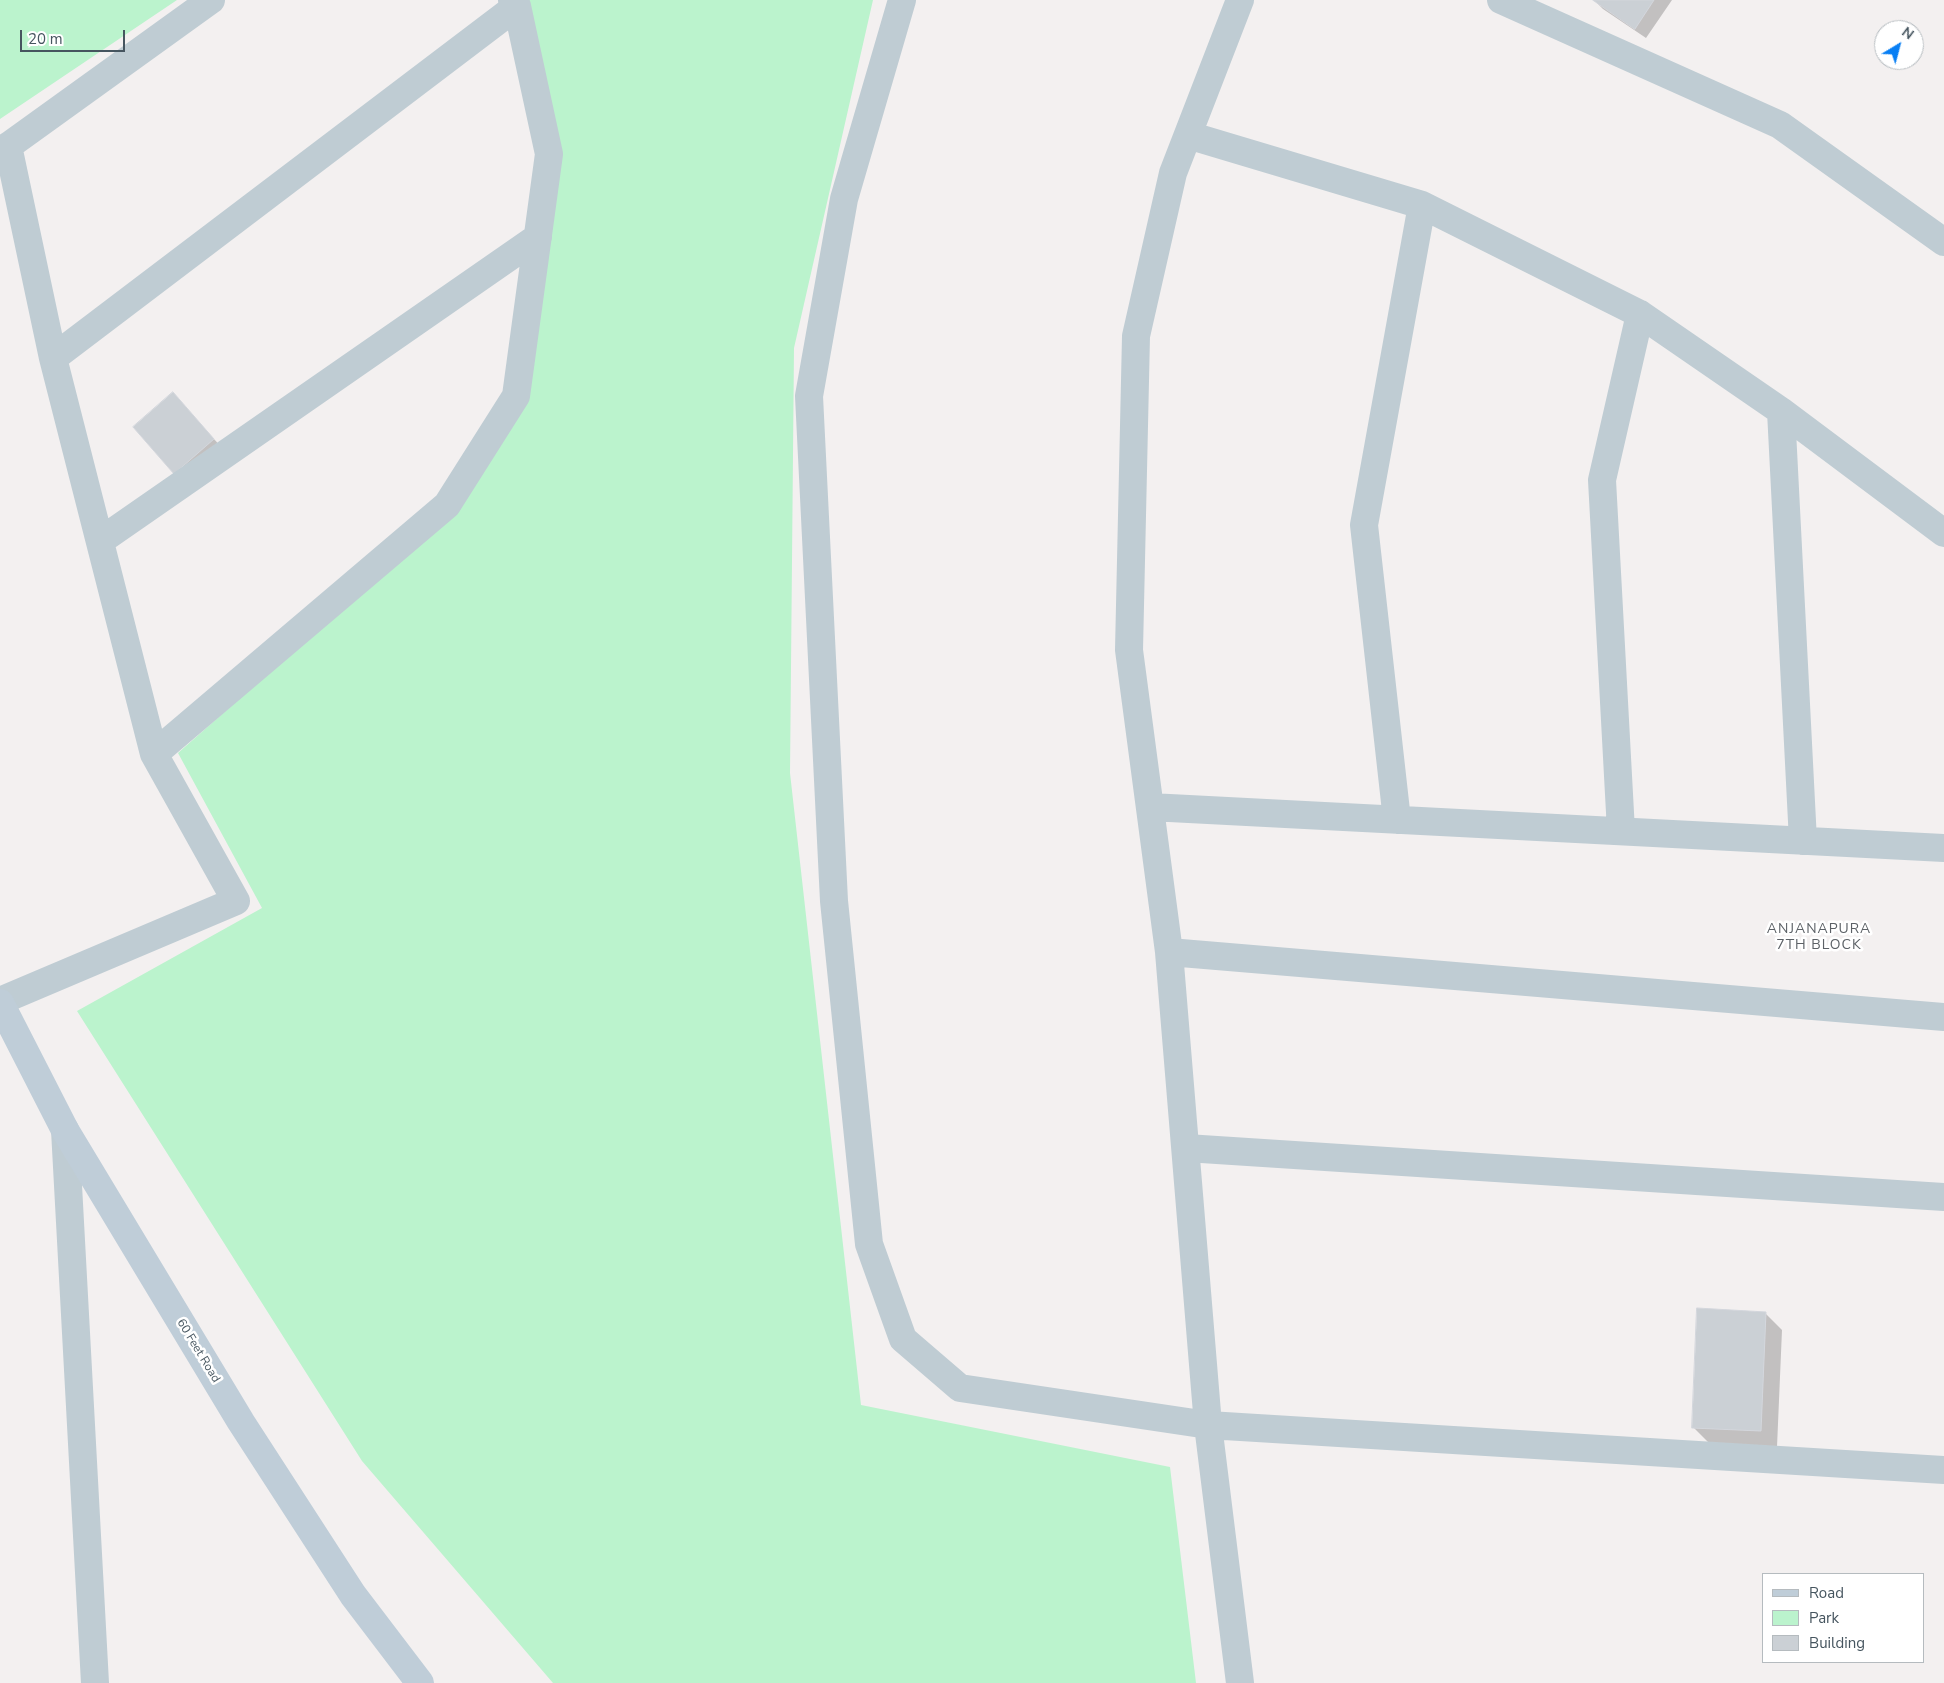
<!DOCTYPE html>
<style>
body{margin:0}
#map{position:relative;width:1944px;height:1683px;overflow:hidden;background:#f3f0f0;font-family:"Nunito Sans",sans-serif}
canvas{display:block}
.legend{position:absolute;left:1762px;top:1573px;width:162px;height:90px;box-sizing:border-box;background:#fff;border:1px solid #b5bbbf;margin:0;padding:6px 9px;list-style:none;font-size:15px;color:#46555f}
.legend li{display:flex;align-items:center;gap:10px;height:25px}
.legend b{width:25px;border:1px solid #b5bbbf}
.north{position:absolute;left:1874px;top:20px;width:50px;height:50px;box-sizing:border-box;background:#fff;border:1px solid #b5bbbf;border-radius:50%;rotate:37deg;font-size:14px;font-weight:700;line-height:20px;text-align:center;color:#46555f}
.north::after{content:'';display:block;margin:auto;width:18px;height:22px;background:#087ff4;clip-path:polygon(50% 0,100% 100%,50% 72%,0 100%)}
.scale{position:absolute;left:20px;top:30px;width:105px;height:22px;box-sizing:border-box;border:2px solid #46555f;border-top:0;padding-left:6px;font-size:15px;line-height:18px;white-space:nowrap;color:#46555f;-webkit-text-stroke:4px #fff;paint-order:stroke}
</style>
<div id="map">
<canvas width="1944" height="1683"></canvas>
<ul class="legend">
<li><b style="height:6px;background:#bfcdd8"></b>Road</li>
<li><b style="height:14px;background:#bbf3cd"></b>Park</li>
<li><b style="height:14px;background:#cbd0d5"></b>Building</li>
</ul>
<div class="north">N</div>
<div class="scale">20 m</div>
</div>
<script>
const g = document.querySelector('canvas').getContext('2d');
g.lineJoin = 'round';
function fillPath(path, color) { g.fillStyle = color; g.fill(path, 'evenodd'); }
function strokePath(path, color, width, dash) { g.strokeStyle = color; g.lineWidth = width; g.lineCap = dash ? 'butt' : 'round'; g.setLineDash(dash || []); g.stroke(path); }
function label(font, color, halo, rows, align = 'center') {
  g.font = font + ' "Nunito Sans",sans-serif'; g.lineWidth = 5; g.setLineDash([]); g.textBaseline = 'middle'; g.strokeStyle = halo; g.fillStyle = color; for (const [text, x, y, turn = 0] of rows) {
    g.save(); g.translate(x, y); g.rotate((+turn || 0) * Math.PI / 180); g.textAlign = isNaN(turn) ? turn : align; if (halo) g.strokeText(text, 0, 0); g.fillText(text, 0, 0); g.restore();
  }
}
fillPath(new Path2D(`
 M0,0H177L0,119Z
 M521,0H873L794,348L790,773L861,1405L1170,1467L1196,1683H553L362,1461L77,1011L262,908L178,753L459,505L528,394L555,195Z`), '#bbf3cd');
fillPath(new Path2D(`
 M1594,0H1672L1646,38L1603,9Z
 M173,394L224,450L175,473Z
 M1766,1314L1782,1330L1777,1447L1709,1443L1693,1427Z`), '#0003');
const building = new Path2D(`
 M1593,0H1654L1635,29Z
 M173,392L214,439L174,474L133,427Z
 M1697,1308L1766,1312L1761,1431L1692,1428Z`);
fillPath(building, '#cbd0d5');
strokePath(building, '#d3d6dc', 1);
strokePath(new Path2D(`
 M902,0L844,199L809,396L834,901L869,1244L903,1339L960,1388L1208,1425L1169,952L1129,650L1136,336L1173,173L1240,0
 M1501,0L1780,125L1944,242
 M1188,135L1422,205L1640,314L1781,411L1944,533
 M8,146L53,358L154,754L447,505L516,396L549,154L517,6L512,0
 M0,152L211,0
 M53,358L517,6
 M1781,411L1803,841
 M100,541L538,237
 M1150,807L1944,848
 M1397,820L1364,525L1422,205
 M1621,831L1602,480L1640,314
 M1169,952L1944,1017
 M0,1001L236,901L154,754
 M65,1130L95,1683
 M1186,1148L1944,1197
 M1240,1683L1208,1425L1944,1470`), '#bfccd3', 28);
strokePath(new Path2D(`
 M0,1003L65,1130L241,1422L353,1595L420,1683`), '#bfcdd8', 28);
label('12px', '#46555f', '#fff', [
 ["60 Feet Road",198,1351,59]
]);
g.letterSpacing = '1px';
label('14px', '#5c6166', '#fff', [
 ["ANJANAPURA",1819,930],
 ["7TH BLOCK",1819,946]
]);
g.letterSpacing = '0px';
</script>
